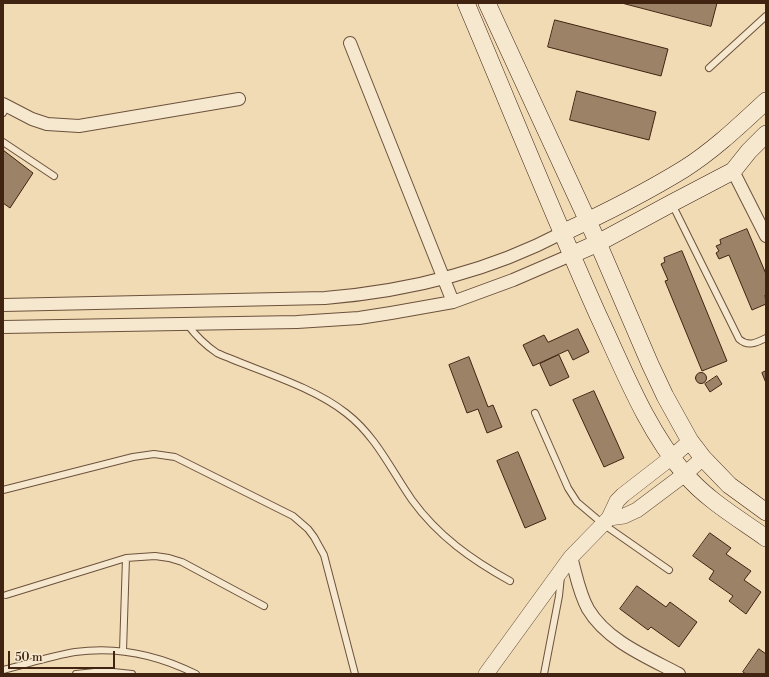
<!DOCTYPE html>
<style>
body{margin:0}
#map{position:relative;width:769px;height:677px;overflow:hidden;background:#f0dbb5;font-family:"Libre Bodoni",serif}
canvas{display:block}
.frame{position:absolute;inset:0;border:4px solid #412312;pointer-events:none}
.scale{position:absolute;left:8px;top:651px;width:107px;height:18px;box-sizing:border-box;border:2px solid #412312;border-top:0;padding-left:5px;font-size:12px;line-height:14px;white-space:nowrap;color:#412312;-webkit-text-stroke:3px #f5e8cf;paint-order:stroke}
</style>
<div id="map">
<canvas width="769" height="677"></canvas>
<div class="frame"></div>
<div class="scale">50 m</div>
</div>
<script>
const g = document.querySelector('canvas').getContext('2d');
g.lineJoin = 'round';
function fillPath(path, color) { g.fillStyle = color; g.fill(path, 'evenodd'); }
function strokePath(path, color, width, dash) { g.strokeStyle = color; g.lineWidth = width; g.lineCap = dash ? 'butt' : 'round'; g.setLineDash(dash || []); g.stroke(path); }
const building = new Path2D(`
 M622,3H717L711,26Z
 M555,20L668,49L661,76L548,47Z
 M577,91L656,112L649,140L570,120Z
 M3,150L33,173L10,208L3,203Z
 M747,229L766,274V294L765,295L766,304L752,310L729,255L719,259L716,253L719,251L716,246L721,244L720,240Z
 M682,251L727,361L702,371L665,281L668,280L661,264L665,262L664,258Z
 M578,329L589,352L573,360L568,350L533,366L523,345L544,335L548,342Z
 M559,355L569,377L550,386L540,364Z
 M469,357L488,407L493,405L502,427L487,433L478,409L467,413L449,365Z
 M766,371V383L762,373Z
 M695.5 378a5.5 5.5 0 1 1 11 0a5.5 5.5 0 1 1-11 0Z
 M717,376L722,384L710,392L705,384Z
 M594,391L624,458L604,467L573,400Z
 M518,452L546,519L525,528L497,461Z
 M710,533L731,548L726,554L751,571L744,580L761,592L746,614L729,601L733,596L709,579L714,571L693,556Z
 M637,586L666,607L670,602L697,622L679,647L651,627L648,630L620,609Z
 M759,649L766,654V674H746L743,672Z`);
fillPath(building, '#9c8367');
strokePath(building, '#412312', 1);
const service = new Path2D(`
 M709,68L766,16
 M3,113L7,106
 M3,142L54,176
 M672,204L739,339C748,347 756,343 766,338
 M187,324C196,336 205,345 217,353C258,371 312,386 346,413C376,436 391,470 412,500C438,536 472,560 510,581
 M535,413L568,488L577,502L603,524L669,570
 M3,490L133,457L154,454L175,457L293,516L308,529L314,537L324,555L355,674
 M6,595L126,558L155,556L169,558L182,562L264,606
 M123,651L126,558
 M3,670C27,664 51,656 75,652C117,646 158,655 196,674
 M76,674L104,671L132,674
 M544,674L559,596L561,576`);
const minor = new Path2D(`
 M350,43L453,302
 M3,104L32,119L47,124L79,126L239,99
 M733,171L766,236
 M3,305L325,298C409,291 488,272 562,233
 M3,327L297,322L359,318L391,313L453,302L513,280L571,255
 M571,557C576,574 579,593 588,609C607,641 647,657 679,674`);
const tertiary = new Path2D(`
 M609,518L624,516L637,510L685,474L703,458
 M486,674L571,557L609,518L617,501L623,495L672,457L690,441`);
const secondary = new Path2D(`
 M466,3C510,107 552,212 598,315C623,368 646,429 685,474C707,500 738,518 766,538
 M487,3L598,243L650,364L665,396L690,441L703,458L729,485L766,512
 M562,233C603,214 645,193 684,169C714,150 740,125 766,101
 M571,255L598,243L672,203L733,171L749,151L766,134`);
strokePath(service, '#6d513b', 8);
strokePath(minor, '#6d513b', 14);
strokePath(tertiary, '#6d513b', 16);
strokePath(secondary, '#412312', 18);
strokePath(service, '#f5e8cf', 6);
strokePath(minor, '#f5e8cf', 12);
strokePath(tertiary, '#f5e8cf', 15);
strokePath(secondary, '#f5e8cf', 17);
</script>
